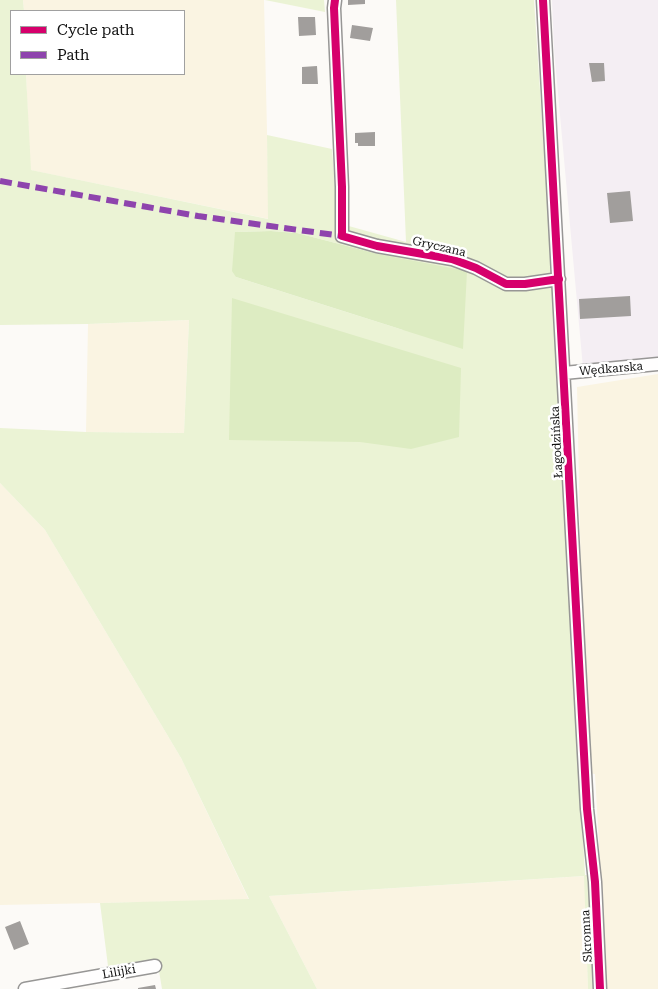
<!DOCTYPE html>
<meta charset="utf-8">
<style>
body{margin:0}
#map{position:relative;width:658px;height:989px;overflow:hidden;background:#fcfaf7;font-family:"Roboto Serif",serif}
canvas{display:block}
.legend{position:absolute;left:10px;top:10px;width:175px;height:65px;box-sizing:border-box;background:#fff;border:1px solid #a0a0a0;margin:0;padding:6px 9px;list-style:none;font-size:15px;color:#111}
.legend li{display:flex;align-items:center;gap:10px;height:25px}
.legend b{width:25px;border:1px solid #a0a0a0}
</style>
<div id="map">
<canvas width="658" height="989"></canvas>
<ul class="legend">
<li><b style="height:6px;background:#d6006c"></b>Cycle path</li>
<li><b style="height:6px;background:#8e44ad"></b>Path</li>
</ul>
</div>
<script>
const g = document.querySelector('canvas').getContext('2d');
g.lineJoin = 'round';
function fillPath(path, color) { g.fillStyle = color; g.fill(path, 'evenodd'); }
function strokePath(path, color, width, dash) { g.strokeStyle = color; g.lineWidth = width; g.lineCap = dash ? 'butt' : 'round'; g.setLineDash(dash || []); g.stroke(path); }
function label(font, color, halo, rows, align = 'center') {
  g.font = font + ' "Roboto Serif",serif'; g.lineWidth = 5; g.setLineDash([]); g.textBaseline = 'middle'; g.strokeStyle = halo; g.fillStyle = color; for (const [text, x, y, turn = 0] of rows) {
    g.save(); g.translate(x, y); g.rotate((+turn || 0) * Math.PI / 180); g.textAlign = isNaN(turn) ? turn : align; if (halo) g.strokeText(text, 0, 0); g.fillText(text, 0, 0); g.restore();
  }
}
fillPath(new Path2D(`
 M552,0H658V361L583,368L554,49Z`), '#f4eef3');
fillPath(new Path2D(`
 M23,0H264L269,219L30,170L26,74H184V11H24Z
 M189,320L184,433L86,432L88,324Z
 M658,374V989H607L595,774L585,773L577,387Z
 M0,483L45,530L181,758L249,900L0,905Z
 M585,876L588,989H317L269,896Z`), '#faf4e2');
fillPath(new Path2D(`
 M0,0H23L24,11H11V74H26L31,170L268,219L267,135L332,149L338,223L406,242L396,0H534L553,287L585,875H601L607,989H588L584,876L269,896L317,989H162L157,959L108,966L100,903L249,899L181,758L45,530L0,483V428L86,432L184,433L189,320L88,324L0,325ZM271,231L297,233L378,254L403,330L236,277L235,232Z
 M265,0H324L325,12Z`), '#ebf3d5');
fillPath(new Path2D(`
 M271,231L297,233L378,254L467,271L463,349L236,277L232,271L235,232Z
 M232,298L461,368L459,437L411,449L360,442L229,440Z`), '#ddecc2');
fillPath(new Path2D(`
 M348,0H365V4L348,5Z
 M298,17H315L316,35L299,36Z
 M352,25L373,28L370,41L350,38Z
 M589,63H604L605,81L592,82Z
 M317,66L318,84H302V67Z
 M375,132V146H358V143H355V133Z
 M630,191L633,221L610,223L607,193Z
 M630,296L631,316L580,319L579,299Z
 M20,921L29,944L14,950L5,927Z
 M155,985L156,989H138V988Z`), '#a19e9c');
const minor = new Path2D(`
 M335,0L334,8L342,187V236L377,246L452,259L476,268L506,284H525L559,279
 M543,0L587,809L595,882L600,989
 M564,373L658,364
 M25,989L155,966`);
strokePath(minor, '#979695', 15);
strokePath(minor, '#fffefe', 12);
strokePath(new Path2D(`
 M0,181L198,216L342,236`), '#8e44ad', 6, [12, 6]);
strokePath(new Path2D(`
 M335,0L334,8L342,187V236L377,246L452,259L476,268L506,284H525L559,279
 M543,0L587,809L595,882L600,989`), '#d6006c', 8);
label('12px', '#111', '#fff', [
 ["Gryczana",439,247,13],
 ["Wędkarska",611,369,-5],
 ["Łagodzińska",557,442,-93],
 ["Skromna",587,936,-93],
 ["Lilijki",119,972,-10]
]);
</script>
